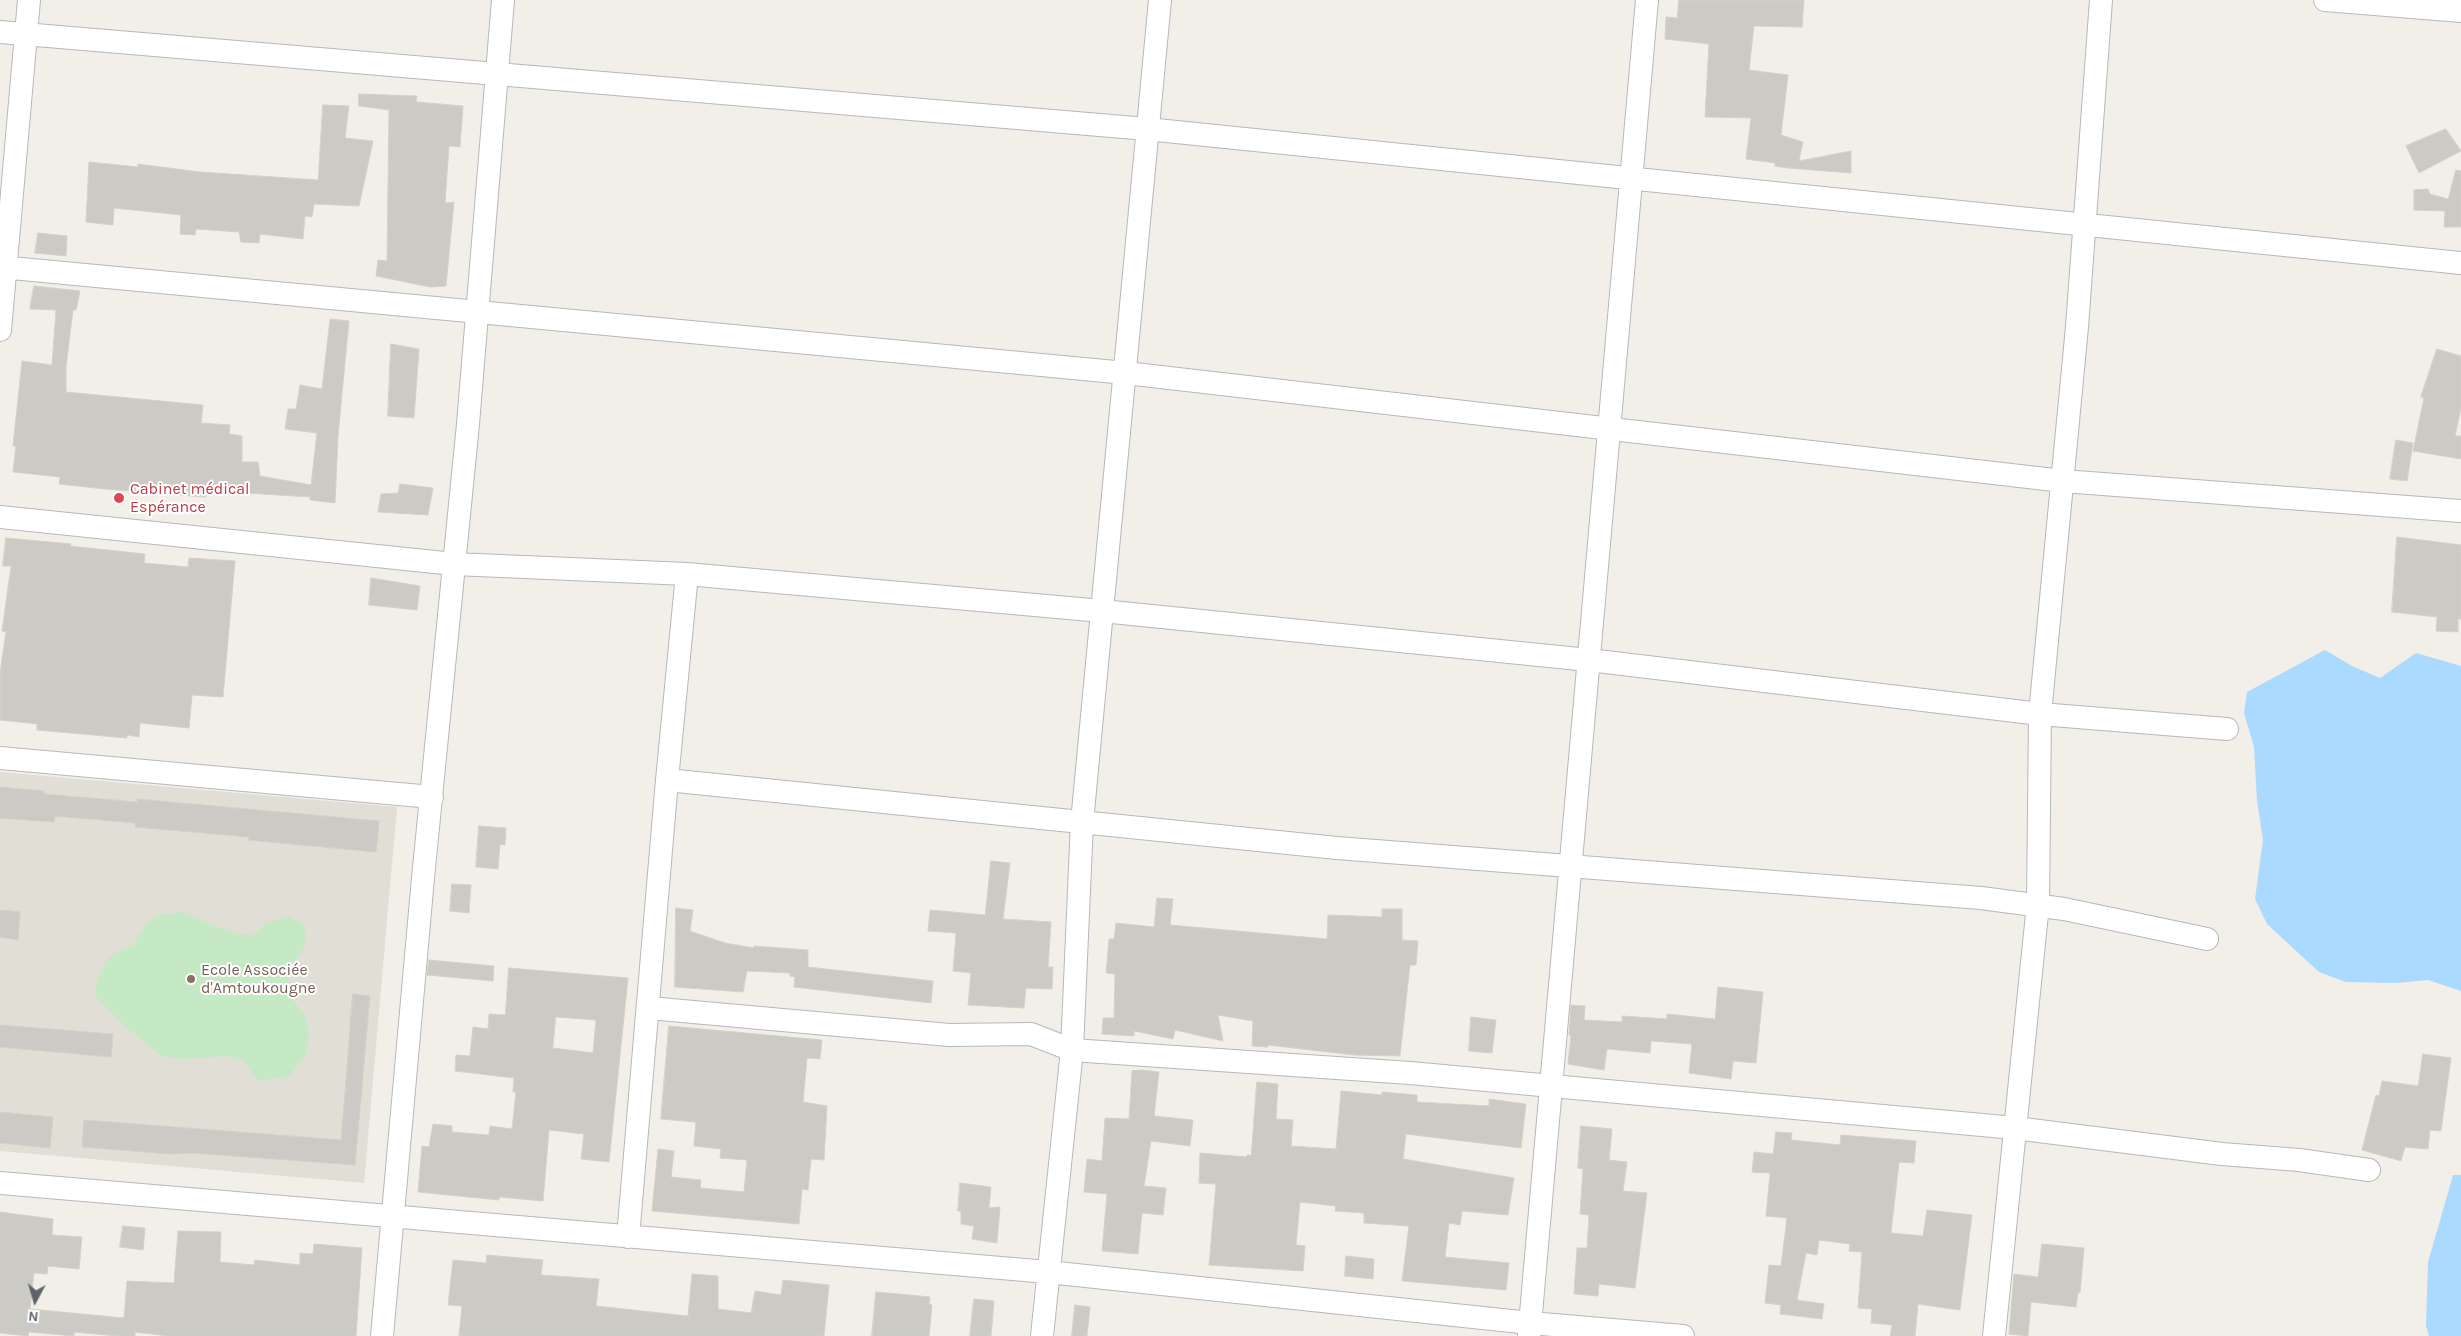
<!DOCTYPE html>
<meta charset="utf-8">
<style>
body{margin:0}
#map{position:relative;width:2461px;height:1336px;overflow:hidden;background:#f1efe8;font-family:Karla,sans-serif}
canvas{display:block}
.north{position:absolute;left:10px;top:1276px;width:50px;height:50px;-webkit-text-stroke:4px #fff;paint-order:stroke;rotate:186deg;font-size:14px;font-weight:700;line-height:20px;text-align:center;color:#5f6368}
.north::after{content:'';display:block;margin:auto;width:18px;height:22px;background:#5f6368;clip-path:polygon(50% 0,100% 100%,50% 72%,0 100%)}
</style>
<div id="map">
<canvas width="2461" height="1336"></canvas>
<div class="north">N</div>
</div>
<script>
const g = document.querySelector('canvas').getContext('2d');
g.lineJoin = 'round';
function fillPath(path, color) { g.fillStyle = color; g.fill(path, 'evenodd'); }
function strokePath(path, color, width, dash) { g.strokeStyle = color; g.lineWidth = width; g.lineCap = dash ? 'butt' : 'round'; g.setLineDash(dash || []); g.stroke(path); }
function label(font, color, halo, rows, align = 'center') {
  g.font = font + ' Karla,sans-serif'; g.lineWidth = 4; g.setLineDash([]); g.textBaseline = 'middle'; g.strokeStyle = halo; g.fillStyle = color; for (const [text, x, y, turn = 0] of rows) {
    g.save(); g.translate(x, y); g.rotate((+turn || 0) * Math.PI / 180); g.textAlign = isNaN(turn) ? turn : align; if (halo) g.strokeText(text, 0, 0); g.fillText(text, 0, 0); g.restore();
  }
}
fillPath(new Path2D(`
 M0,772L397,807L364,1183L0,1151Z`), '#e1ded6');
fillPath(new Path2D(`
 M183,912L227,931L252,936L265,924L287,916L304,925L306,944L294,965L287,985L293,1001L304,1013L309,1031L306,1054L289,1076L258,1081L244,1061L227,1056L181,1059L161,1056L124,1025L95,995C97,968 107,952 134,945C148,917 152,915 183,912Z`), '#c5e8c5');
fillPath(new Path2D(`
 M2325,650L2352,666L2380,678L2416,653L2461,666V991L2428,980L2396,983L2346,982L2319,972L2267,924L2255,899L2263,840L2257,801L2254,747L2244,713L2247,692Z
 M2453,1175H2461V1336H2429L2426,1326L2428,1262Z`), '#aadaff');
const building = new Path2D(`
 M1679,0H1804L1802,27L1754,26L1749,70L1788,75L1781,135L1803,142L1799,161L1851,151V173L1788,168L1775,166V163L1746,159L1751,118L1705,117L1709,44L1665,39L1666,17L1677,18Z
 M359,94L417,96L416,102L463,106L460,147L449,146L445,203L454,202L446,286L430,287L376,276L378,260L387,261L389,110L359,106Z
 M323,105L349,106L345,138L373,141L359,206L314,204L312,217L305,216L303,239L260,234L259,243L241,242L239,232L196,229L195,235L180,234L181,215L114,208L113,225L86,222L89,162L138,167V164L200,172L318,180Z
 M2446,129L2461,151L2419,173L2406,146Z
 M2456,170L2461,171V227H2444L2445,211L2414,210V190L2428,189L2430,194L2448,199Z
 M38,233L67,236L66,256L35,253Z
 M34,286L80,291L76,310H73L66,367V392L203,405L201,423L230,425L229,434L242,436V462H258L260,476L311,485L317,433L285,429L288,409H296L300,385L322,389L330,319L349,321L338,436L335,503L310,500V497L246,493L206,494V497L105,489L59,484L60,477L13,472L16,446H13L22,361L52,365L56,310L30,309Z
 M391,344L419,349L414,418L388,416Z
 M2437,349L2461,356V408L2455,436H2461V459L2413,451L2424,398L2421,397Z
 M2396,440L2413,443L2407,481L2390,479Z
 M400,484L433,488L428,515L378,512L381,494L398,493Z
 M2397,537L2461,545V619H2458V632L2436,631L2437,617L2392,612Z
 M6,538L71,544L70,546L145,554L144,563L188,567L189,558L235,561L223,697L192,695L189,728L140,723L139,737L127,735V738L37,730V724L0,720V673L6,632L2,631L11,566H3Z
 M371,578L420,586L417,610L369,605Z
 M0,787L44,791V794L137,802V799L379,821L376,852L248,840L249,837L135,827V823L55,816L54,822L0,818Z
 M479,826L506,828L505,845L500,844L498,869L476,867Z
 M991,861L1010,863L1003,919L1051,922L1048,967H1053L1052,989L1026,988L1024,1008L968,1005L971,973L953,971L956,933L928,931L930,910L985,915Z
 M452,884L471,885L469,913L450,911Z
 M1157,898L1173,899L1170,925L1327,939L1328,915L1382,917V909H1402V940L1418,941L1416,965H1410L1400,1056L1354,1055L1268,1045V1047L1252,1046L1253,1021L1218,1015L1223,1041L1175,1030L1173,1039L1134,1031V1036L1102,1034L1103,1018H1114L1115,974L1106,973L1109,939H1114L1116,923L1154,927Z
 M676,908L693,910L690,931L725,943L754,948V946L808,950V967L933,981L931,1003L794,987L795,977L790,976V973L747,971L743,992L675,987Z
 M0,910L20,912L18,940L0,937Z
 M429,960L494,966L493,981L427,975Z
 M509,968L628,978L609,1162L581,1159L584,1134L549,1130L543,1201L499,1197V1200L418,1192L422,1146L429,1147L433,1124L452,1126V1132L489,1135L490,1126L512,1129L516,1092H513L514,1078L455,1071L456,1055L470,1056L473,1027L488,1029L489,1014L505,1015ZM556,1017L596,1020L593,1053L553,1048Z
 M1718,987L1763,992L1756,1063L1733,1061L1731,1079L1689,1073L1692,1044L1651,1041L1650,1053L1607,1049L1604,1070L1568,1064L1571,1035H1569L1571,1005L1585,1006L1584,1020L1622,1022V1016L1667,1019V1014L1715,1019Z
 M353,994L370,996L355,1165L193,1153L169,1154L82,1147L84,1120L341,1140Z
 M1471,1017L1496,1020L1492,1053L1469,1051Z
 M0,1025L113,1034L111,1057L0,1047Z
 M669,1026L822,1040L820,1059L807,1058L803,1102L827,1106L824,1160L811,1159L808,1190L802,1189L799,1224L652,1211L658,1149L674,1151L671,1177L701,1180L700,1188L744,1192L747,1160L720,1158L721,1149L694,1146L696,1122L661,1119Z
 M2423,1054L2451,1058L2441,1131L2430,1130L2428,1149L2405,1147L2401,1161L2362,1150L2376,1095L2379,1096L2382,1081L2418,1086Z
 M1142,1070L1159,1072L1154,1116L1193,1120L1190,1146L1151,1141L1144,1186L1166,1188L1163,1215L1142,1213L1138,1254L1102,1251L1107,1194L1084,1192L1087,1159L1102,1161L1105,1118L1129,1119L1132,1071Z
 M1257,1082L1278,1084L1276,1119L1293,1120L1291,1146L1336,1149L1341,1091L1382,1095V1092L1417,1095V1102L1489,1106V1099L1526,1104L1521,1148L1406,1134L1403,1159L1514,1178L1508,1215L1462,1211L1460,1225L1449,1223L1445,1257L1509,1263L1506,1290L1402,1281L1409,1226L1364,1223V1213L1335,1211L1336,1206L1300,1202L1296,1245L1305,1246L1303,1271L1209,1265L1216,1184L1199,1183L1200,1153L1246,1157L1247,1155H1251Z
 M0,1112L53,1117L50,1148L0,1143Z
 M1581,1126L1612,1129L1609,1160L1627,1162L1623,1191L1647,1193L1635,1288L1599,1284L1598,1296L1574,1294L1577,1248H1587L1589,1215L1580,1214L1583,1169L1578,1168Z
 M1776,1132L1792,1133L1791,1140L1840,1145L1841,1135L1916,1141L1914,1163L1899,1162L1891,1233L1923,1236L1927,1210L1972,1215L1960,1310L1918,1304L1915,1336H1890L1892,1325L1871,1323L1872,1309L1858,1308L1862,1252L1849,1251L1850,1244L1819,1240L1817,1255L1806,1253L1797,1300L1824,1304L1822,1319L1780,1314L1781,1305L1765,1303L1769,1265L1781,1266L1787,1218L1766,1216L1770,1173L1752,1172L1754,1152L1773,1154Z
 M960,1183L991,1187L989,1208L1000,1207L997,1243L972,1239L974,1226L961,1224V1211H958Z
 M0,1212L53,1219L52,1235L82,1237L79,1269L48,1266L47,1274L34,1273L30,1309L124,1318L127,1281L174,1283L178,1231L221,1232L220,1262L254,1265L255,1260L300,1265V1253L313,1254L314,1244L362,1248L356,1336H168L135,1332V1336H117L74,1332V1336L29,1332L28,1336L0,1333Z
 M123,1226L145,1228L143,1250L120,1247Z
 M2042,1244L2084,1248L2080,1293L2078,1292L2076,1307L2031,1302L2028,1336L2009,1334L2014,1274L2038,1277Z
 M487,1255L543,1260L541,1275L599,1279L596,1306L688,1316L692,1274L718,1276V1309L751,1313L755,1291L781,1295L783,1280L829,1285L824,1336H459L462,1306L448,1305L453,1260L486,1263Z
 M1346,1256L1374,1259L1373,1279L1345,1276Z
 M876,1292L930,1297L929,1304L932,1305L929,1336H872Z
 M974,1299L994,1301L991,1336H970Z
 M1075,1305L1090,1307L1087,1336H1072Z`);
fillPath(building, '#cccac5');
strokePath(building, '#d6d1c6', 1);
const street = new Path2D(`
 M2325,0L2461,11
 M0,32L1147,129L2461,263
 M0,267L1126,373L2063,481L2461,511
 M0,330L29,0
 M0,517L454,564L687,574L1102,611L1589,660L2040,714L2227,729
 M0,758L432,797
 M667,780L1337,848L1981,898L2064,909L2207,939
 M649,1008L949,1035L1031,1034L1072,1050L1410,1073L1552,1086L2015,1128L2222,1154L2299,1160L2369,1170
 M0,1183L1048,1272L1530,1323L1683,1336
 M628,1237L667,780L687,574
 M382,1336L423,878L468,424L503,0
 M1042,1336L1072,1050L1082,822L1160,0
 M1529,1336L1647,0
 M1994,1336L2038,904L2040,714L2077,327L2101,0`);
strokePath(street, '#b5b8bc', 24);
strokePath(street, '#fff', 22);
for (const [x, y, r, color] of [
 [119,498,6,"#e0444e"],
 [191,979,5,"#8d6e63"]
]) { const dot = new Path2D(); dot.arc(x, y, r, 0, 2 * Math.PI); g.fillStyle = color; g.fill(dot); strokePath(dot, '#fff', 2); }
label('16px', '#be3a42', '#fff', [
 ["Cabinet médical",130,489],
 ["Espérance",130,507]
], 'left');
label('16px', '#785e54', '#fff', [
 ["Ecole Associée",201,970],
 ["d'Amtoukougne",201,988]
], 'left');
</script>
